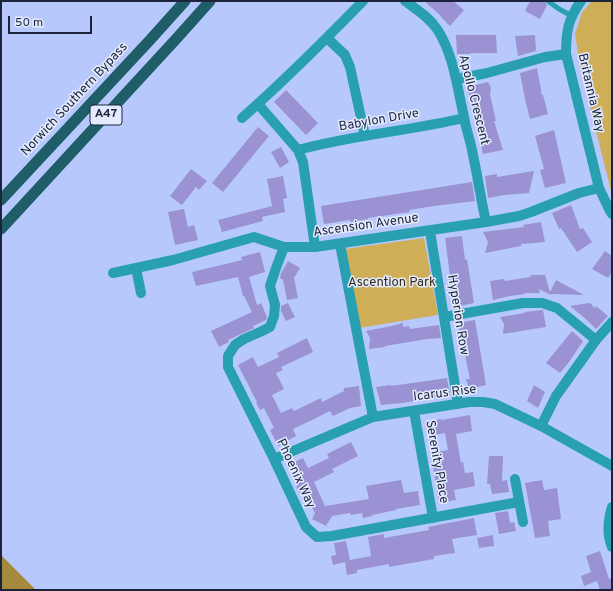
<!DOCTYPE html>
<style>
body{margin:0}
#map{position:relative;width:613px;height:591px;overflow:hidden;background:#b7c9fc;font-family:Overpass,sans-serif}
canvas{display:block}
.frame{position:absolute;inset:0;border:2px solid #1c243c;pointer-events:none}
.scale{position:absolute;left:8px;top:16px;width:84px;height:18px;box-sizing:border-box;border:2px solid #1c243c;border-top:0;padding-left:5px;font-size:12px;line-height:14px;white-space:nowrap;color:#1c243c;-webkit-text-stroke:3px #e4ebff;paint-order:stroke}
</style>
<div id="map">
<canvas width="613" height="591"></canvas>
<div class="frame"></div>
<div class="scale">50 m</div>
</div>
<script>
const g = document.querySelector('canvas').getContext('2d');
g.lineJoin = 'round';
function fillPath(path, color) { g.fillStyle = color; g.fill(path, 'evenodd'); }
function strokePath(path, color, width, dash) { g.strokeStyle = color; g.lineWidth = width; g.lineCap = dash ? 'butt' : 'round'; g.setLineDash(dash || []); g.stroke(path); }
function label(font, color, halo, rows, align = 'center') {
  g.font = font + ' Overpass,sans-serif'; g.lineWidth = 3; g.setLineDash([]); g.textBaseline = 'middle'; g.strokeStyle = halo; g.fillStyle = color; for (const [text, x, y, turn = 0] of rows) {
    g.save(); g.translate(x, y); g.rotate((+turn || 0) * Math.PI / 180); g.textAlign = isNaN(turn) ? turn : align; if (halo) g.strokeText(text, 0, 0); g.fillText(text, 0, 0); g.restore();
  }
}
fillPath(new Path2D(`
 M592,1H612V195L580,66L575,34L582,12Z
 M424,238L438,315L359,328L345,249Z`), '#ceae57');
fillPath(new Path2D(`
 M1,555L36,590H1Z`), '#a58a3d');
fillPath(new Path2D(`
 M424,1H453L464,10L450,26L441,17V16Z
 M530,1H544L547,5L540,19L525,11Z
 M456,35H496L497,53H471V54H457Z
 M535,35L536,51L518,56L515,36Z
 M537,68L542,95H543L548,114L530,119L525,99L520,73Z
 M488,82L491,88L490,94L496,121H494L503,150L483,154L479,136H480L476,116L467,87Z
 M286,90L318,123L306,135L274,102Z
 M258,127L269,136L223,192L212,183Z
 M554,130L566,183L545,188L540,170L544,169L535,136Z
 M281,147L289,162L280,168L271,152Z
 M191,169L207,181L199,190L196,187L182,205L170,196Z
 M534,171L529,193L504,195L488,198L485,176L497,174V177Z
 M283,176L287,198L283,199L285,212L262,217L263,221L222,232L218,220L272,206L267,179Z
 M472,182L475,201L434,206L409,210L410,212L368,218V219L350,222V220L324,224L321,206Z
 M571,205L580,229L583,228L592,242L577,252L561,228L559,229L552,213Z
 M184,209L188,227L194,225L198,240L175,245L168,212Z
 M541,222L545,242L521,244V246L485,253L488,242L483,232L524,227L523,225Z
 M462,236L465,260L467,259L474,303L455,307L452,291L445,238Z
 M605,251L612,256V272L608,278L592,269Z
 M260,252L265,272L249,277L257,305L261,303L267,317L266,320L253,326L254,328L228,340L229,342L219,347L211,331L252,312L244,296H243L238,277L196,286L192,272L242,260L241,257Z
 M288,261L300,268L294,278L298,298L287,300L283,280L280,278L281,273Z
 M530,275H545L550,292L556,280L584,295L551,294V295L539,289L540,293H525V294L510,296L493,300L490,281L504,279L505,281L531,277Z
 M288,303L295,317L286,321L281,311V306Z
 M590,303L595,308L596,306L608,316L596,329L587,320L570,306Z
 M542,310H543L546,327L503,334L504,324L500,317L525,313V312Z
 M475,320L486,385L469,389L466,379H470L458,323Z
 M403,323V327L409,326L410,329L439,325L441,338L427,339L385,346V347L369,349L370,338L366,331L392,326H391Z
 M572,331L583,341L569,362L560,373L546,363Z
 M307,338L313,352L281,367L283,370L276,373L284,389L272,395L281,413L292,408L294,411L321,398L322,402L344,391V388L359,386L361,406L350,408L333,416L330,411L312,420L293,429L296,436L278,446L270,430L274,428L264,408L260,410L256,403L257,402L238,365L253,357L258,367L279,357L277,353Z
 M447,378L450,395L402,403L381,405L376,387L391,385V386Z
 M534,385L545,392L538,408L527,401Z
 M470,415L472,431L456,434L461,463L463,462L465,473L473,472L475,486L454,490L456,500L439,503L431,453L448,450L445,433L429,436L427,422L441,419V420Z
 M351,442L358,456L332,469L334,472L314,482L325,506L369,499L366,486L401,480L404,493L418,491L420,505L396,509V510L372,515V516L363,518L362,513L351,515L350,513L332,516L326,526L312,519L315,513L304,492L300,494L296,486H297L287,465L303,458L308,468L329,458L327,454Z
 M489,456H503L502,481L507,480L509,492L492,494L490,484H487Z
 M542,480L544,490L557,488L561,519L548,521L550,536L535,538L525,483Z
 M508,511L510,523L514,522L516,531L499,534L495,513Z
 M474,518L477,535L452,539L455,553L434,556V559L389,567V564L357,570V573L347,575L345,562L333,565L331,556L336,555L334,543L346,541L350,560L371,556L368,537L384,534V538L429,530L428,527Z
 M493,535L494,546L479,548L477,538Z
 M600,551L609,579L612,578V590H600L597,581L584,586L581,576L591,572L586,556Z`), '#9a92d2');
strokePath(new Path2D(`
 M548,1L559,9L572,16`), '#28a0b1', 5);
strokePath(new Path2D(`
 M405,1C416,9 429,17 437,29C454,55 457,87 464,117C466,130 471,142 473,155C478,178 481,200 486,222
 M581,1C568,19 566,32 566,54L599,188L610,211L612,214
 M327,38L345,55L350,67L365,136
 M457,79L487,73L545,57L566,54
 M258,104L298,150L303,162L315,247
 M242,118C284,81 324,41 363,1
 M298,150C352,135 409,131 464,118
 M430,231L458,404
 M340,244L373,417
 M284,247L276,268L270,286L275,305L274,316L270,327L260,332L244,339L235,345L228,356V367L274,459L306,527L317,537L332,536L519,502
 M136,268L141,293
 M113,273L173,260L254,237L284,247H315L486,222L519,216L531,212L579,193L599,188
 M444,317L523,303H542L557,308L596,340
 M414,411L433,518
 M541,426L556,396L596,340L612,322
 M274,459L373,417L469,402H483L495,404L541,426L612,466
 M515,479L523,522
 M612,507C608,520 607,535 612,547`), '#28a0b1', 10);
strokePath(new Path2D(`
 M1,200L150,40L185,1
 M1,229L177,38L210,1`), '#1f5e68', 11);
for (const [x, y, w] of [
 [106,115,32]
]) { const box = new Path2D(); box.roundRect(x - w / 2, y - 10, w, 20, 3); g.fillStyle = '#e4ebff'; g.fill(box); strokePath(box, '#1c243c', 1); }
label('bold 12px', '#1c243c', null, [
 ["A47",106,115]
]);
label('13px', '#1c243c', '#e4ebff', [
 ["Britannia Way",590,93,77],
 ["Norwich Southern Bypass",75,100,-47],
 ["Apollo Crescent",473,100,76],
 ["Babylon Drive",379,121,-10],
 ["Ascension Avenue",366,226,-8],
 ["Hyperion Row",457,315,81],
 ["Icarus Rise",445,394,-7],
 ["Serenity Place",436,462,80],
 ["Phoenix Way",295,474,65]
]);
label('13px', '#332a13', '#e4ebff', [
 ["Ascention Park",392,283]
]);
</script>
